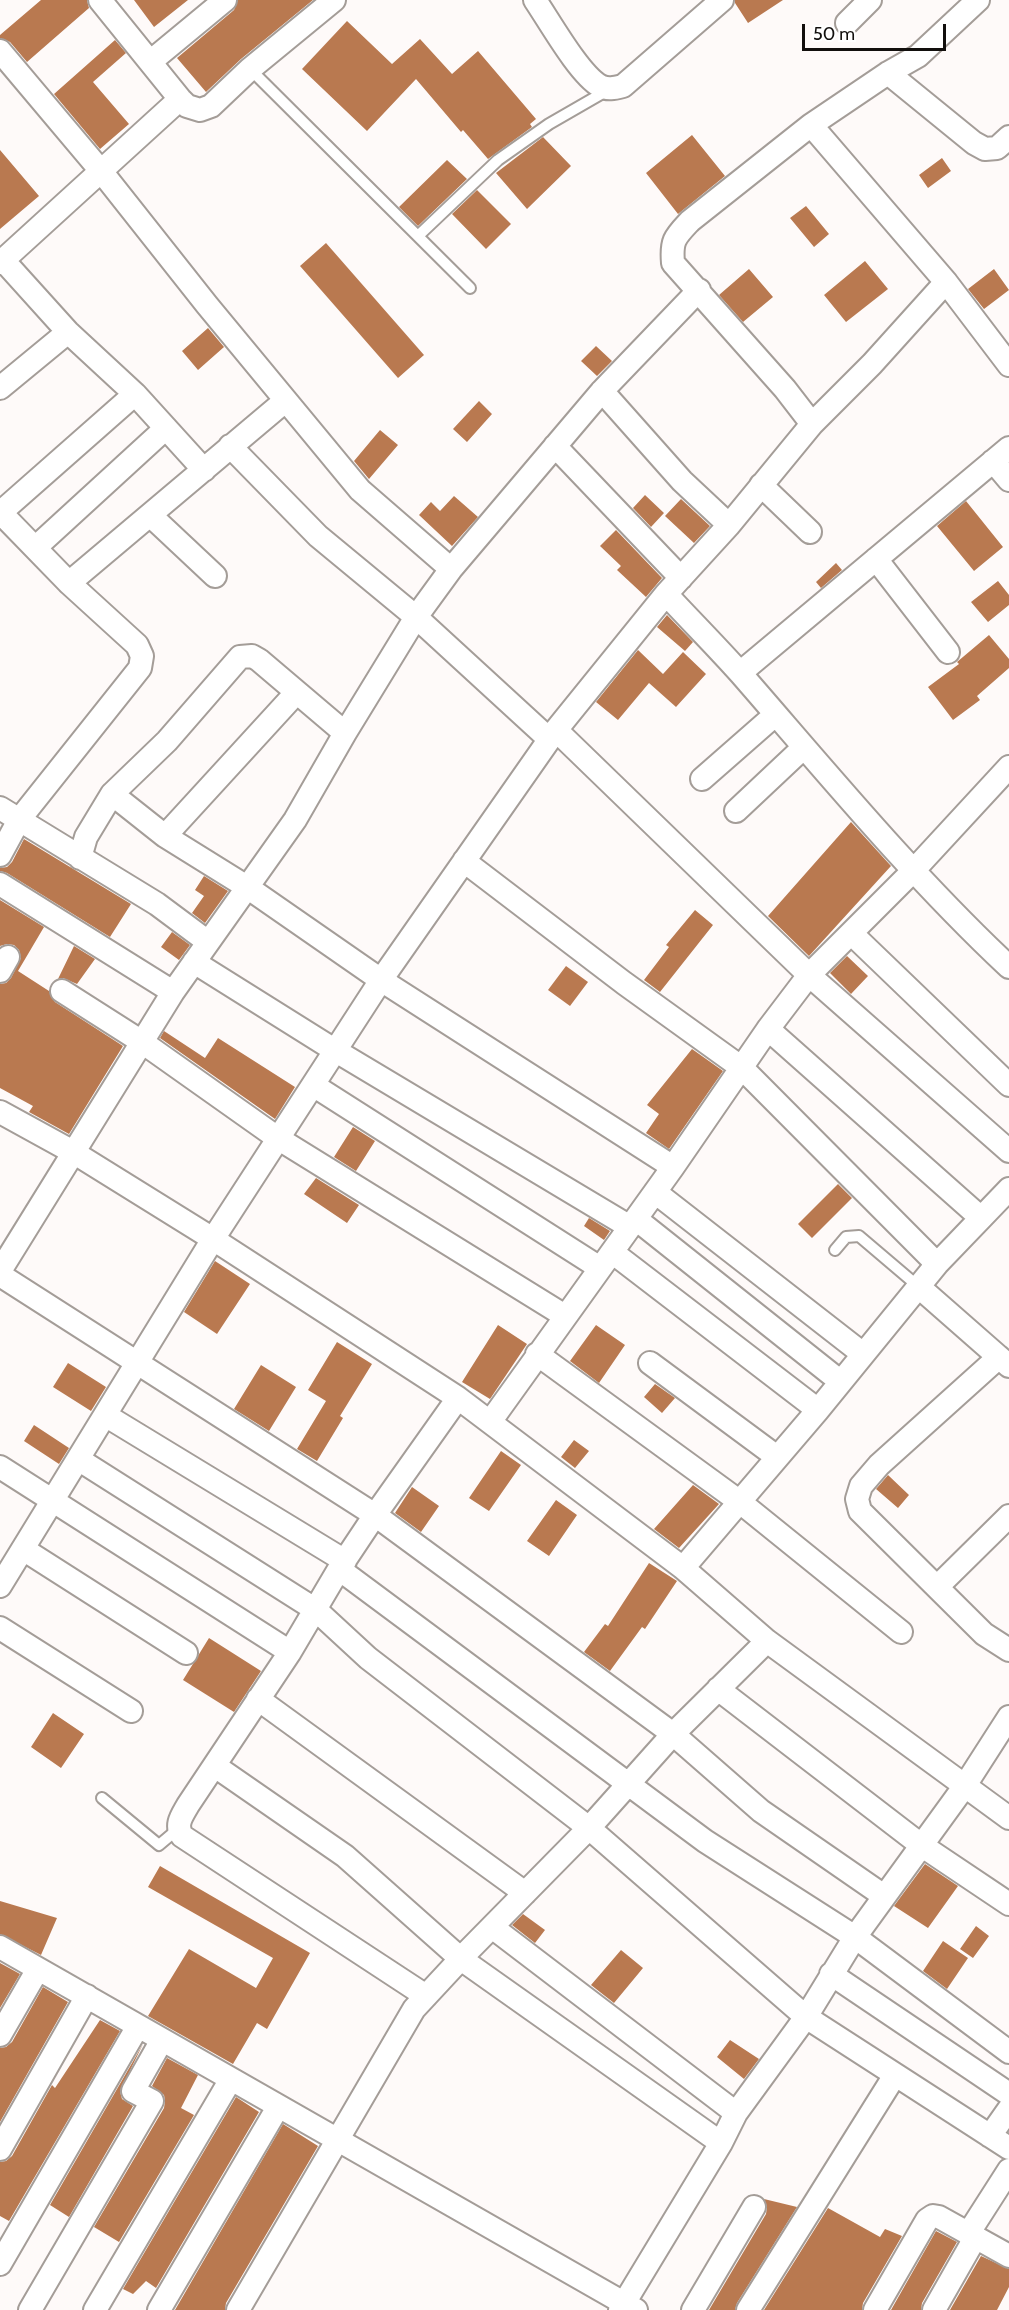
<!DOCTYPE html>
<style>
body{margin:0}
#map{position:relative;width:1009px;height:2310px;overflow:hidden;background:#fefaf9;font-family:Cabin,sans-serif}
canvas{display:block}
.scale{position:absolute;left:802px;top:24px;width:144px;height:27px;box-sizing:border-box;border:3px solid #120f0d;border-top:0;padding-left:8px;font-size:18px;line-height:21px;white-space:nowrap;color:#120f0d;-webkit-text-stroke:4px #fff;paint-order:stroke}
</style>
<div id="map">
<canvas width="1009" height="2310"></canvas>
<div class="scale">50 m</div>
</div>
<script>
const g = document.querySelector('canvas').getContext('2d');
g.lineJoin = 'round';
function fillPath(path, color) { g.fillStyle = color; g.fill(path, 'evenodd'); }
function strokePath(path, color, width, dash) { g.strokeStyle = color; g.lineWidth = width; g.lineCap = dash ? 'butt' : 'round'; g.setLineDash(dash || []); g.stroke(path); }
fillPath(new Path2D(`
 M41,0H87L89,8L27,62L10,42L0,38V35Z
 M134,0H188L154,27Z
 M238,0H313L241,59L206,92L177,58L234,10Z
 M735,0H783L748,23L735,3Z
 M347,21L392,64L420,39L452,74L478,51L536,119L530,124L532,127L488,159L463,130L461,132L416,79L367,131L302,69Z
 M115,40L126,53L93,82L129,124L100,149L54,94Z
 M692,135L725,176L678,214L646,173Z
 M543,137L571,166L527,209L496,173Z
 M0,150L39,196L0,229Z
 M942,158L951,171L928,188L919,175Z
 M447,160L467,179L418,226L399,207Z
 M477,190L511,224L486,249L452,214Z
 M806,206L829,234L814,247L790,218Z
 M326,243L424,355L398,378L300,266Z
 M865,261L888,289L846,322L824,295Z
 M749,269L773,297L743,322L719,295Z
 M994,269L1009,290L984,309L968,289Z
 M208,328L224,347L198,370L182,351Z
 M596,346L612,361L597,376L581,361Z
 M479,401L492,414L467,442L453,429Z
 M380,430L398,445L369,479L354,461Z
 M645,495L664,513L651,527L633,508Z
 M454,496L478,517L452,546L419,515L431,502L440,511Z
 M681,499L710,526L694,543L665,516Z
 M966,501L1003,547L974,571L937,526Z
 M616,530L662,578L646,597L617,570L621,566L600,546Z
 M836,563L842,570L821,588L816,582Z
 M998,581L1009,595V605L988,622L971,602Z
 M667,615L693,642L685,651L657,627Z
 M989,635L1009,659V668L977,696L980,700L953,720L928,687L959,664L957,662Z
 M638,650L663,674L683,652L706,674L676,707L649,683L618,720L596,702Z
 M851,822L891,866L809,956L768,916Z
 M24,839L131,904L110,937L7,873L0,871V868L7,867L12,862Z
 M204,876L228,891L205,923L192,913L204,896L195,890Z
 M0,900L44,927L18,971L49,991L55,1002L123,1046L69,1134L29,1112L33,1106L0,1088V984L6,983L11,978L21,958L19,950L14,945L7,944L0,946Z
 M695,910L713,925L660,992L644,980L669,947L666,945Z
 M172,932L190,945L179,960L161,947Z
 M74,946L95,959L77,984L63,978L58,979Z
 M847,956L868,976L851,994L830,973Z
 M566,966L588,982L570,1006L548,990Z
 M164,1031L205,1058L218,1038L295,1087L275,1119L160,1038Z
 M692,1049L723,1071L669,1149L646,1133L659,1114L647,1105Z
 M353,1127L375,1141L356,1171L334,1157Z
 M316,1178L359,1205L347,1223L304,1194Z
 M838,1184L852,1198L812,1238L798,1224Z
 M589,1218L610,1231L604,1240L584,1226Z
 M215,1261L250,1284L217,1334L184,1312Z
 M498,1325L527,1344L490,1399L462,1382Z
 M596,1325L625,1345L599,1383L570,1361Z
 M337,1342L372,1364L340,1416L343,1418L317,1461L297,1449L326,1401L308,1390Z
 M68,1363L106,1387L91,1411L53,1387Z
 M261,1365L296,1387L269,1431L234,1409Z
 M655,1384L675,1398L662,1413L644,1397Z
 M34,1425L69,1448L59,1464L24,1441Z
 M574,1440L589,1451L575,1468L561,1457Z
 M501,1451L521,1465L489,1511L469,1498Z
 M888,1475L909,1495L898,1508L876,1489Z
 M693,1485L719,1504L679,1548L654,1529Z
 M412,1487L439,1506L421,1532L395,1513Z
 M556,1500L577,1515L549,1556L527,1541Z
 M649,1563L677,1581L645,1629L642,1627L610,1671L584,1652L605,1624L608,1626Z
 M209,1638L261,1671L234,1712L183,1680Z
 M53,1713L84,1734L61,1768L31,1747Z
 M925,1864L958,1886L928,1928L894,1906Z
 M160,1866L310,1953L267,2029L257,2023L233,2064L148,2016L189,1949L256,1988L273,1958L148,1887Z
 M0,1901L57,1918L41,1955L0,1934Z
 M523,1914L545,1930L535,1943L512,1925Z
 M976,1926L989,1936L973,1958L960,1949Z
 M943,1941L968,1958L947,1989L923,1971Z
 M621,1950L643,1968L614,2003L591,1985Z
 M0,1963L20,1974L0,2008Z
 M43,1987L68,2002L0,2122V2048L6,2047L12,2042Z
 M100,2020L120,2031L9,2221L0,2216V2162L6,2161L12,2156L52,2085L55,2088Z
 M730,2040L759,2059L744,2079L717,2057Z
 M143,2044L120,2091L122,2099L133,2106L69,2217L50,2205Z
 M167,2058L198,2075L181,2108L194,2115L119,2242L94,2227L164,2108L165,2101L164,2095L152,2086Z
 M236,2097L259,2112L156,2288L146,2281L133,2294L123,2289Z
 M283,2124L318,2146L226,2303L225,2310H175Z
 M764,2199L797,2207L737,2303L735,2310H709L766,2214L767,2207Z
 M828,2208L880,2237L885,2229L902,2236L863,2303L862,2310H764Z
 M936,2231L957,2242L922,2303L921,2310H891Z
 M981,2256L1009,2269V2287L997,2310H950Z`), '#b97950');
const lane = new Path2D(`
 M250,69L470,288
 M419,235L498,160L549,124L608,90
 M835,1250L846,1237L859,1236L919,1287
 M102,1798L159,1845L178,1829`);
const street = new Path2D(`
 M100,0L180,99L187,106L200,110L211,106L250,69L334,0
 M535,0C550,22 579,74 600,86C608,90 615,88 623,86L722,0
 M847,23L870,0
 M0,51L101,171L207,305L360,490L451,569
 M150,62L225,0
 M888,73L974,143L985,149L997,148L1009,137
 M811,125L946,282L1009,365
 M3,260L68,332L135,394L204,470
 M0,263L180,99
 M0,388L68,332
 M602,391L682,481L729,525
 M812,424L785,389L673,263C671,240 675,237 690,221L811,125L888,73L918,56L978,0
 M230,446L318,536L416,617L549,739
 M555,446L681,578
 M993,461L1009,480
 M761,485L810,532
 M0,512L69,583L137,645L142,656L140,668L19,820L0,855
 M0,513L135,394
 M150,515L215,576
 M35,548L166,428
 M876,559L948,652
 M69,583L285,401
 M666,594C691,621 717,647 741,674C828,774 912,876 1009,967
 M740,673L1009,448
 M556,730L809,975L1009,1151
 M702,779L775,715
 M112,794L165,836L247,887L381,980L673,1167
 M0,808L157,904L208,942
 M736,811L803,748
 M165,836L296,693
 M80,858L86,837L112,794L167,741L240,657L252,656L259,660L345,733
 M464,861L624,983L742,1068L937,1264
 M0,884L173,992
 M852,934L1009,1085
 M194,962L336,1051L630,1227
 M0,971L8,957
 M62,991L142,1042L279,1139L565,1316
 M768,1029L981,1218
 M313,1085L600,1268
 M0,1112L73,1152L213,1239L458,1398L683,1568L767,1641L1009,1818
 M655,1192L863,1354
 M636,1219L841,1382
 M612,1252L818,1410
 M0,1271L173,992L295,820L345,733L416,617L451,569L602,391L699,290
 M0,1275L375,1515L673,1734L761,1811L884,1896
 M919,1287L1009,1366
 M537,1354L740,1502L901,1632
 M999,1357L879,1465L861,1486L857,1499L860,1511L984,1634L1009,1650
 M650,1363L777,1457
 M105,1415L345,1561
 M490,1422L673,1167L768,1029L809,975L913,871L1009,767
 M78,1459L316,1610L368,1658L589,1828L806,2017L1009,2148
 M0,1467L290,1652
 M23,1549L186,1653
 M683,1568L818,1410L937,1264L1009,1189
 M339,1569L705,1841L855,1937L1009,2052
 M0,1586L213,1239L381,980L556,730L666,594L729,525L812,424L872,364L946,282
 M937,1587L1009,1516
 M0,1628L131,1711
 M718,1689L921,1845L1009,1904
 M258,1699L525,1893
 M215,1766L345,1856L461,1959L721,2143
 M492,1927L736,2113
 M0,1947L636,2310
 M831,1974L1009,2094
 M426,1996L182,1836C175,1824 182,1816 188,1805L290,1652L339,1569L375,1515L458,1398
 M0,2035L38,1969
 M990,2136L1009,2109
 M0,2149L87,1996
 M968,2234L1009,2170
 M0,2264L138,2026
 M30,2310L152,2101L133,2091L162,2040
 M95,2310L231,2079
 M159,2310L278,2107
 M238,2310L414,2009L467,1952L589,1828L673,1734L767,1641
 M620,2310L721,2143L736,2113L806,2017L855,1937L964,1787L1009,1717
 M693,2310L754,2207
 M748,2310L895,2075
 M875,2310L927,2220L933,2216L939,2217L1009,2256
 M934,2310L975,2238`);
strokePath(lane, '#a49d98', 14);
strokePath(street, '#a49d98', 26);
strokePath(lane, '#fff', 10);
strokePath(street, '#fff', 22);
</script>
